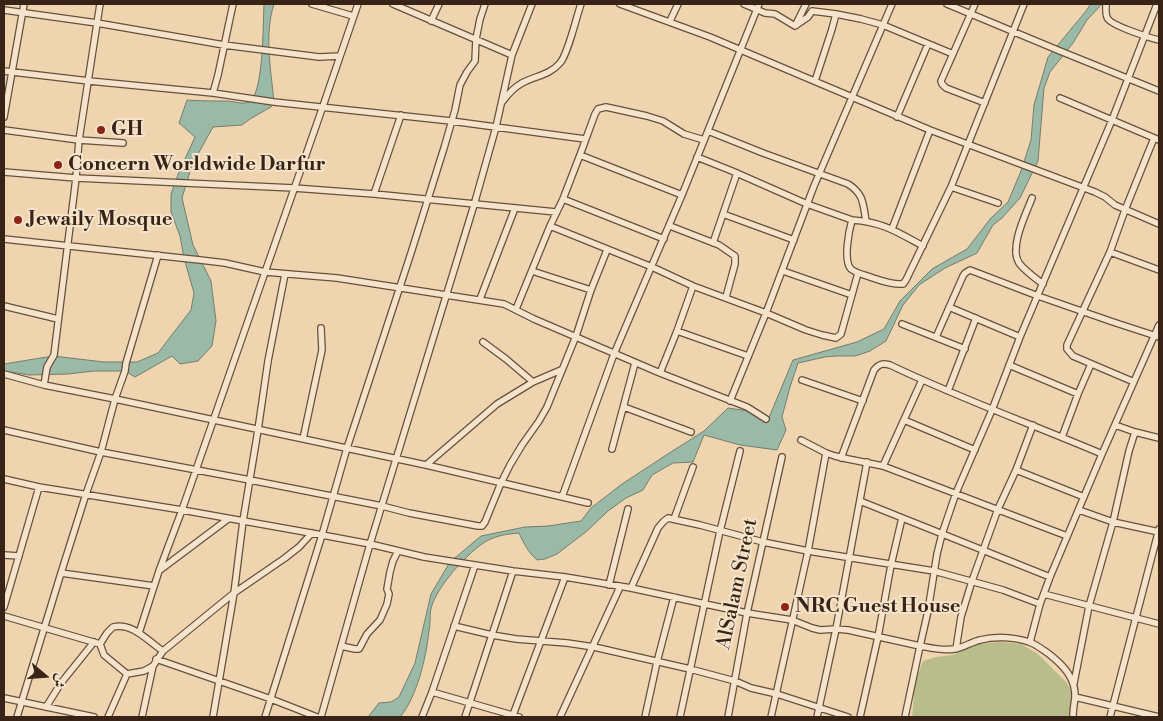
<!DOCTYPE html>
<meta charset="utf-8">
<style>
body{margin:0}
#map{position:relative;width:1163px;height:721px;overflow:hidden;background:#efd5af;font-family:"Libre Bodoni",Amiri,serif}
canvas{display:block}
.frame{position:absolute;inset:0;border:5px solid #382417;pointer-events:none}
.north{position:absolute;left:20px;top:651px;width:50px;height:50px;-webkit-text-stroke:4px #f5e4cb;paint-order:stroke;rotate:108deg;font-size:14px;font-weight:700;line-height:20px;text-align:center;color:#382417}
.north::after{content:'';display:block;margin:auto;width:18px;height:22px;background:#382417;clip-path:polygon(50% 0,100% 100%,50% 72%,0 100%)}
</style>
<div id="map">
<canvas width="1163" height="721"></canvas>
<div class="frame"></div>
<div class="north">ش</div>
</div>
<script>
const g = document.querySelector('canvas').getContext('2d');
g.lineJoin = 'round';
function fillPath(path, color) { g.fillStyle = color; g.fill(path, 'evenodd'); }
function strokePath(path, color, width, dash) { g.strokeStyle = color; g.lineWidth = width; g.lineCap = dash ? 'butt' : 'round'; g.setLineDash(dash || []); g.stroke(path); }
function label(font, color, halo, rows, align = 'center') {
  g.font = font + ' "Libre Bodoni",serif'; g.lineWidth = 4; g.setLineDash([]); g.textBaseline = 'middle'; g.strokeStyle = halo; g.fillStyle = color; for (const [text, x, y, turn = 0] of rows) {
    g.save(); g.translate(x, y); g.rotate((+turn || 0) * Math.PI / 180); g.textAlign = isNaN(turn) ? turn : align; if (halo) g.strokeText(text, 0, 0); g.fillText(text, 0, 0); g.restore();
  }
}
fillPath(new Path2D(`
 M1003,642L1021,644L1038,654L1067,683L1073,695L1072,717H912L915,683L923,661L936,657L952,655L982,643Z`), '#b9bd8b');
const water = new Path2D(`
 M264,4H274C264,35 271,70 274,102L271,107L250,119L242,125L213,127L192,165L182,198L193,245L211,281L216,321L212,346L198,361L180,364L172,356L135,377L125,371H94L68,374L29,375L11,372L4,376V364L53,356L104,362H137L158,353L191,310L194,293L184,258L180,236L171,212V194L179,172L195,137L179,123L187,100C200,101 213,101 226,101C234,101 243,105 249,102C264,95 263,20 264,4Z
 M1091,4H1102L1087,20L1073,43L1050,72L1044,88L1038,161L1020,198L1002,218L993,225L977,253L945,268L919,285L903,305L886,341L870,351L855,356H836L825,357L798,363L790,387L782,417L786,430L777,450L740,445L704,435L693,462L673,463L652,475L643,490L626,498L608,511L587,531L557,554L545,559L537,560C528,552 524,544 519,533C506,534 493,536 482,544C465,556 439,585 432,605C429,613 431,623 429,631C426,658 417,697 400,717H368L379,703L391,702L399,697L415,663L431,594L450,562L481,536L525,527L548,526L581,521L591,508L622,484L674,450L704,431L728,408L749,411L768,420L793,360L857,342L884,329L900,301L932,269L967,249L991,218L1008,202L1021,171L1031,140L1034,105L1048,57L1086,11Z`);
fillPath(water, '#9ab9a7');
strokePath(water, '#737d6d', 1);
const minor = new Path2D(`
 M312,4L353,16
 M393,4L512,55
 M620,4L710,37L930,130L1095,192L1105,197L1115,205L1159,224
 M744,4L765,13L775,14L795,26L808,17L812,11L836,14L861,19L883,25L953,54
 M947,4L1060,51L1159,91
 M975,4L941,81L942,84L946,88L985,103
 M1106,4C1106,9 1105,15 1108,19C1113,26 1150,38 1159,40
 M4,10L97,23L224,45L319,57L340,56
 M431,21L439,4
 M670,21L678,4
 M796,24L806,4
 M4,71L89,81L213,93L274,102L451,121L585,139
 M815,81L832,29L836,14
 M213,93L218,75L233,4
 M1060,98L1159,140
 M502,102C508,94 513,88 522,83C535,76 550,75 560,63C568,54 576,18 581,4
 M4,117L24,4
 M897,117L928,44
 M4,130L79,140L123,143
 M708,131L763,153L848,184C864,194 863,204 866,221
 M580,155L682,195
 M697,157L732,171L807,204L852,220C849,230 843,261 851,269C857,274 866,275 873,278C882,281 893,285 903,284L906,280L951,187L1024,4
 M4,172L76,178L294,188L374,194L556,212
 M951,187L998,203
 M374,194L401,115
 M1032,198C1026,214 1009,247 1019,263C1025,271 1035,278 1043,284
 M563,199L664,239
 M723,214L794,240
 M852,220C883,222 897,232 923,246
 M550,226L652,267L693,286L766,313L806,330L822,335L836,338L841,334L858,273
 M670,226L719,245L735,256V264L726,297
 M892,229L930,130
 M4,239L200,260L225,263L265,272L337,278L504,304L534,319L660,373L747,407L766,419
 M713,243L737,173
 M1110,252L1159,270
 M532,271L591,290
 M783,271L852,295
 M693,286L677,331L748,356
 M480,299L515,208
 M4,306L58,319
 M949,307L1020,337
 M516,309L550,226L563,199L580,155L595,114L598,109L606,107L647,116L663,121L684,134L704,140
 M902,324L965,349
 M936,337L963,276L965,273L970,270L1038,296L1113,322L1159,337
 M483,342L506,359L533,382
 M1009,365L1078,394
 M660,373L677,331
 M4,374L44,385L115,399L426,465L588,503
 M802,380L863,401
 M1134,382L1073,356L1067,349V345L1110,252L1125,210L1154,138
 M44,385L47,367L54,355L76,178L79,140L100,4
 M948,391L976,318
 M730,401L766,313L814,186L892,4
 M624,407L691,432
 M904,420L975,450
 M1115,425L1135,432L1159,438
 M4,430L101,452L250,480L382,506L409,513L478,526H482L485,522L501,483L510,465L522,445L539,421L547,407L576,336L591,290L607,250
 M1062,437L1078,394L1091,364
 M303,439L322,350L321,328
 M801,440L826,453L835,456L848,459L883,466L1067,536
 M612,449L635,363
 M841,458L874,370C879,364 882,363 890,365C959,398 1031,424 1102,454
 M426,465L497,404L533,382L561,370
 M883,466L922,380
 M1016,470L1084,497
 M4,479L39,487L182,510L323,106L358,4
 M562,497L614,354L682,195L759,4
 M860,501L1050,577
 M1079,510L1113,522L1159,532
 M674,519L693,467
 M4,555L19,556
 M160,570L228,519
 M61,573L154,586
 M609,585L628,509
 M631,588L658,528L663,522L668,518L700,525L763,542L808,551L934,571L1003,590L1040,604
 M1044,594L1159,624
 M4,607L39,487
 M4,616L100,644
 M454,626L492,635L516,639L567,643L594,647L690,669L735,681L751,688L777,694L848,717
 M139,633L159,571L182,510L322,535L370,544L424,557L513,571L565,577L631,588L747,613L792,620L812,628L820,630L836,629L848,630L920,646L905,717
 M1030,642L1040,604L1050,577L1102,454L1159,325
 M100,644L107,633L113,627C132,622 148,641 163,651
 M100,644L104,655L127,674
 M341,646L355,649H359L367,634L380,620L387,604L389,594L387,589L390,572L393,561L398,551
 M956,649L961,617L972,581L998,509L1016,470L1033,425
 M156,659L271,699L317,717
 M1074,683L1089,606L1113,522L1129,451L1135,432
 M432,692L519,717
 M1075,697L1159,717
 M4,698L94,717
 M46,707L61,683L94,642
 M513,715L565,577
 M17,717L61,573L86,494L101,452L115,399L125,371L126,363L158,255
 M108,717L127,674L144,671L153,666
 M142,717L153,666L163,651L234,593L285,558L299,547L312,533
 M213,717L234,593L243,521L258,430L268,361L285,274
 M265,717L322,535L347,448L411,253L444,148L455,110L460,85L467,72L475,61L476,39L480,19L485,4
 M321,717L370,544L474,205L496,127L512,55L532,4
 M422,717L432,692L475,565
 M465,717L513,571
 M560,717L620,587
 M645,717L657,662L674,597
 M680,717L720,531L740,451
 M728,717L747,613L782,457
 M771,717L808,551L826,453
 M817,717L836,629L867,462
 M860,717L878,637L891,565L902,518
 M1073,717C1073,711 1074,704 1075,698C1076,678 1063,665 1049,654C1043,650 1036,644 1029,642C1014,637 995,636 980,640C971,642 963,648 954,649C943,651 931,648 920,646L928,611L937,554L942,534L956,493L992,410L1020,337L1112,120L1157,4
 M1110,717L1159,529`);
strokePath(minor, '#66503d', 8);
strokePath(minor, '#f5e4cb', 5.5);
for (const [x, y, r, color] of [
 [101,130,5,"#8f2418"],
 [58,165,5,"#8f2418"],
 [18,220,5,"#8f2418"],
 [785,607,5,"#8f2418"]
]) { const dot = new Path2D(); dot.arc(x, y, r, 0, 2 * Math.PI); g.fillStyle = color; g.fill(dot); strokePath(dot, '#f5e4cb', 2); }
label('bold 20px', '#382417', '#f5e4cb', [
 ["GH",111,130],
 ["Concern Worldwide Darfur",68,165],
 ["Jewaily Mosque",28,220],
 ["NRC Guest House",795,607]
], 'left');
label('20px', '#382417', '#f5e4cb', [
 ["AlSalam Street",738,584,-78]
]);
</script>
